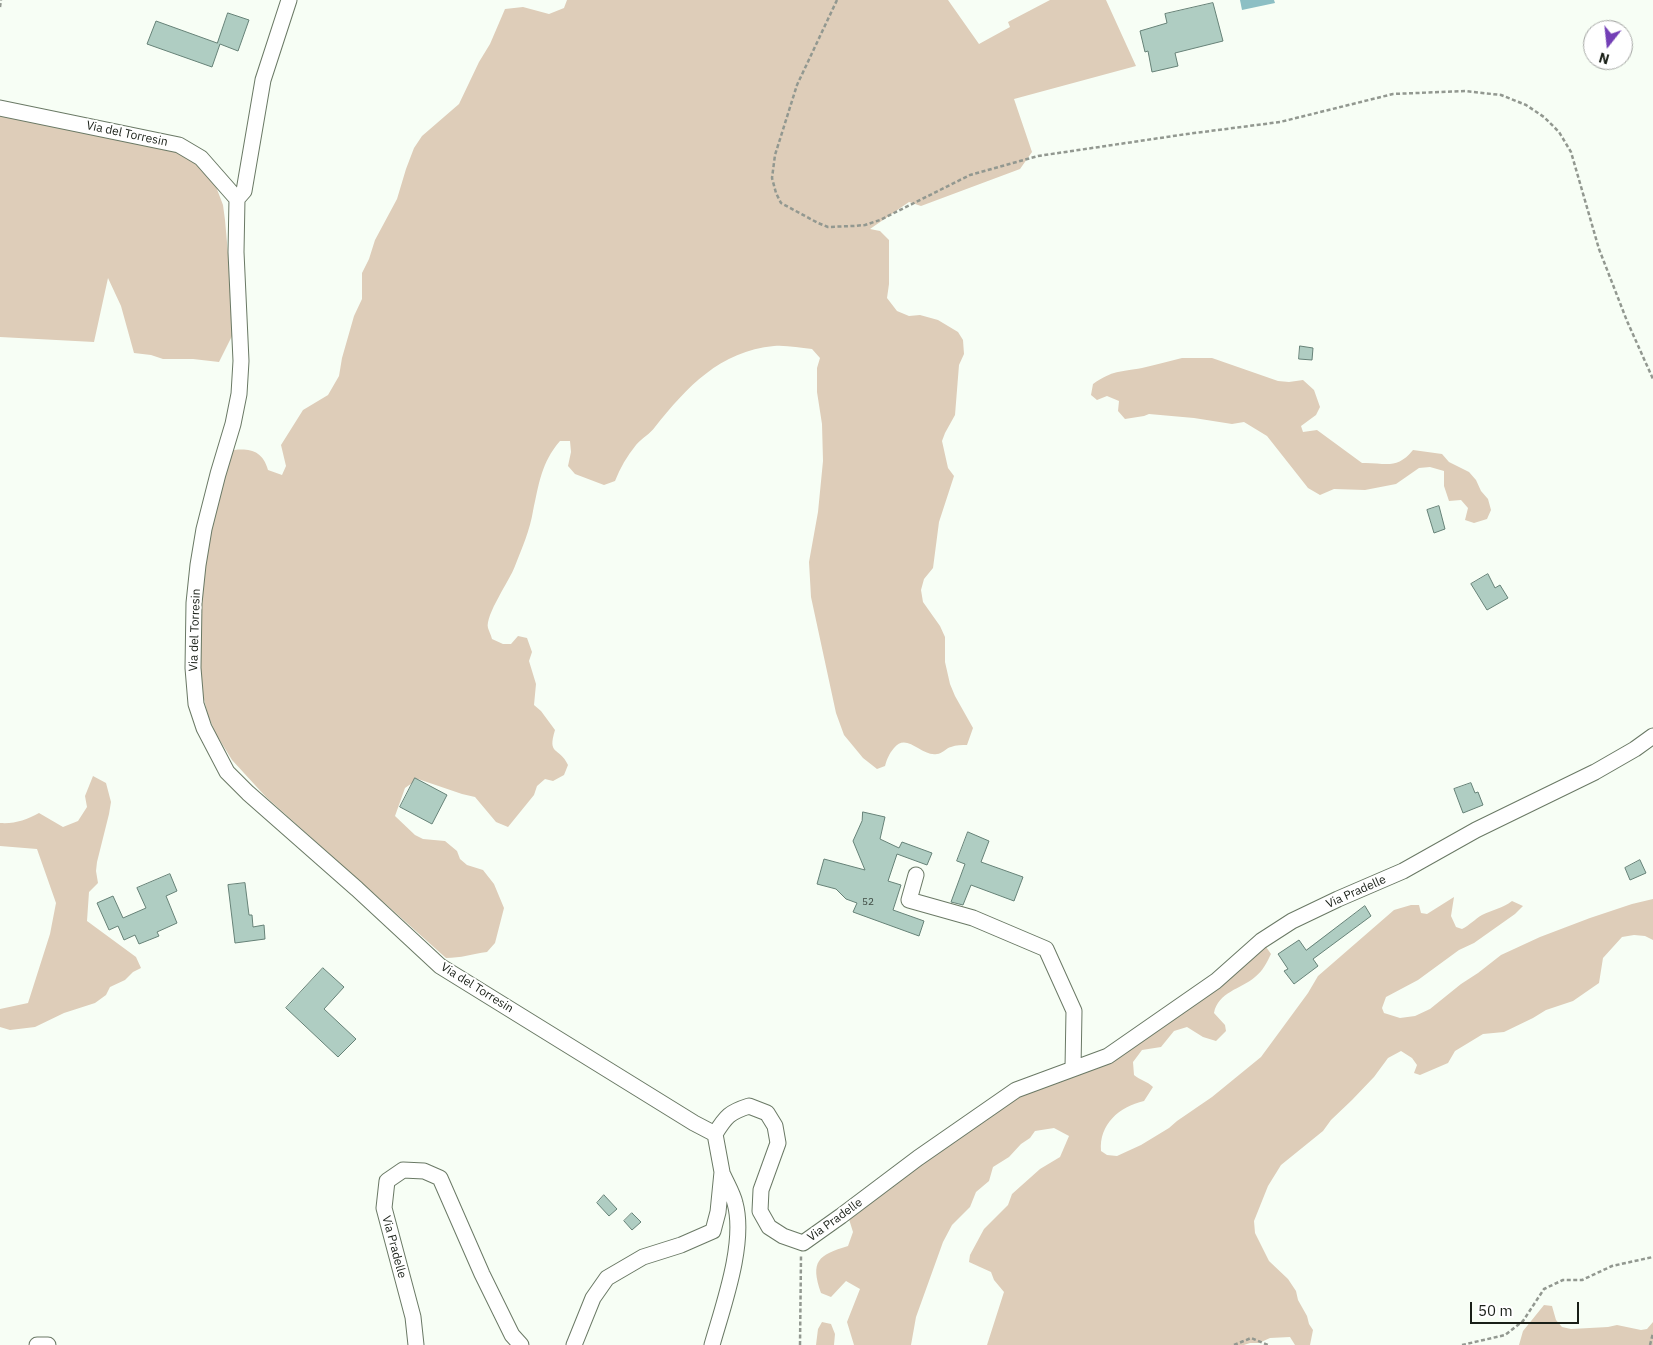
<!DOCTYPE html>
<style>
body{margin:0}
#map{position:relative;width:1653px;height:1345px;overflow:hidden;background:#f7fef5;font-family:"IBM Plex Sans",sans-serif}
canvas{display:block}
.north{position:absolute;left:1583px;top:20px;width:50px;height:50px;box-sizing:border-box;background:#fff;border:1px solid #a3a5a2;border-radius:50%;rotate:196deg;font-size:14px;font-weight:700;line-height:20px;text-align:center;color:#191f17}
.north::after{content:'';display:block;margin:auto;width:18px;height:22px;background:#733fb6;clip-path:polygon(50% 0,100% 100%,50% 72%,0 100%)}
.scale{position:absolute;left:1470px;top:1302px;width:109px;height:22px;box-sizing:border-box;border:2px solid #191f17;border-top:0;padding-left:6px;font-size:15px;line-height:18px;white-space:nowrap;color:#191f17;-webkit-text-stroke:4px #fff;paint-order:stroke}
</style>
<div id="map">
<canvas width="1653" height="1345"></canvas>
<div class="north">N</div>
<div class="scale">50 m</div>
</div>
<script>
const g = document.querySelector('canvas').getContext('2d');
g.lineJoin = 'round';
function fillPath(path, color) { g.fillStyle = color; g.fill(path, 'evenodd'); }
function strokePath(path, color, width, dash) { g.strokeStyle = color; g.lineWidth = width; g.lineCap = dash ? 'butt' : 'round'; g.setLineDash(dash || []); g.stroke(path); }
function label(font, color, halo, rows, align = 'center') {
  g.font = font + ' "IBM Plex Sans",sans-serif'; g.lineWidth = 4; g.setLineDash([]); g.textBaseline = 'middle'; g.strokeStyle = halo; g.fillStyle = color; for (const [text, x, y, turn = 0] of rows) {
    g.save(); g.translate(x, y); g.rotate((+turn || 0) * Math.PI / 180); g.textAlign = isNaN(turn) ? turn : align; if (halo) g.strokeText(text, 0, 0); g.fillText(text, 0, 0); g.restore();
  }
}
fillPath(new Path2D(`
 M567,0H948L979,44L1010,27L1008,22L1050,0H1106L1136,66L1014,99L1032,152L1020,169L921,206L909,202L870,229L880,231L889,240V284L887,298L897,311L909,316L920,315L938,320L958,332L963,340L964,354L959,365L955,415L945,433L942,441L948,468L954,476L939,522L933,568L924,579L921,590L923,602L940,626L945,637V662L950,684L955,696L973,728L967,745C962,745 956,745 951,747C946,748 942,754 937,754C921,757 907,732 894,748C889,754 887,759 885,766L877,769L863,758L844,735L836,713L811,597L809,562L818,512L823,461L822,424L817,392V368L820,358L812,349C799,348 787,345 774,346C720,351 687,387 655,427C650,434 642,438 636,445C627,456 620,468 615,481L604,485L575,474L568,466L571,452L570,441H560C541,463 539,484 533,511C530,530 522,548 515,566C510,580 485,615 488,628C489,631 491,635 492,639L503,644H511L518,636L527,638L532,652L529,661L536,684L534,705L541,711L555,730C547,756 559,746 568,765L564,775L553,781L545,779L537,786L534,795L508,827L496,822L475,797L462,794L418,779L405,788L395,816L415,835L423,839L445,841L457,851L460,859L467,865L483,870L494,884L504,908L495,943L487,952C472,954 461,958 446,958L266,797L232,760L216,734L208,715L200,684L197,656L204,558L227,451C246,448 262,448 268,470L282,475L286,466L281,445L303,410L328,395L339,376L342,358L354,316L362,299V273L369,259L375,240L397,199L406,169L414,148L422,136L459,104L479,62L490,44L505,9L523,7L549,14L564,8Z
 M0,112L153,142L188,156L197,162L215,184L223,205L225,220L230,276L232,336L219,362L193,359H163L151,355L134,353L121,306L108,278L94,342L0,337Z
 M1182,358H1212L1278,381L1289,382L1303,380L1314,390L1320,407L1316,415L1301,426L1303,432L1317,430L1362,463C1384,462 1396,471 1413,450L1442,454L1449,462L1469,472L1476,480L1481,491L1488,499L1491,510L1487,519L1474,523L1465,520L1468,508L1461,500L1449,501L1444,486V471L1430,467L1419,468L1396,484L1365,490L1334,489L1320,495L1308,488L1267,436L1244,422L1232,424L1194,418L1149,414L1144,416L1125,419L1118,411L1119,401L1107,396L1097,400L1091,395L1093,384C1113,370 1120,372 1142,368C1156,365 1169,361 1182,358Z
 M93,776L106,783L111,802L109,814L97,862L96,871L98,883L89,892L87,921L136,957L141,968L133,972L125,980L110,987L106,995L95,1003L64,1013L35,1027L10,1030L0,1027V1009L28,1003L50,934L56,903L37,849L0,846V823C15,824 26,820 39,813L63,827L78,821L87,807L85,796Z
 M1454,897L1451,916L1456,927L1462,929C1470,925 1475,919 1482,915C1492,910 1503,908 1512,901L1523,906L1515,914L1474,943L1459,950L1418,980L1386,997L1382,1008L1384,1013L1400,1018L1415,1016L1430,1009L1461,984L1478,973L1501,955L1540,937L1590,918L1632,904L1653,899V940L1645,936L1634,935L1622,937L1603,958L1599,983L1573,1001L1546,1010L1533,1018L1504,1032L1483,1034L1455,1051L1448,1063L1420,1075L1414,1073L1417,1065L1412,1058L1401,1051L1388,1058L1374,1077L1352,1100L1331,1120L1323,1131L1281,1165L1268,1186L1254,1221L1255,1233L1269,1261L1288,1279L1296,1291L1298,1300L1307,1316L1309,1324L1313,1330L1310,1345H1295L1290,1337L1270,1338L1259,1343H1250L1244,1345H987L1004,1292L994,1280L991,1272L969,1262L970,1255L984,1229L1008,1205L1012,1194L1040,1169L1060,1157L1069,1136L1054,1128L1035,1131L1030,1138L1021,1144L1009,1157L993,1167L989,1181L976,1192L970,1207L952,1225L943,1242L916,1317L911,1345H854L847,1322L860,1289L846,1281L831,1297L821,1293C810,1261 818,1255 848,1246L853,1232L848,1216L1012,1098L1101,1059L1264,944L1271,954C1267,962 1263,971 1255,977C1241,989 1218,992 1214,1013L1225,1025L1226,1031L1216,1041L1203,1037L1187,1027L1174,1031L1161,1047L1142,1050L1133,1062L1134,1075C1140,1080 1147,1081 1153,1087L1144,1101C1119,1107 1099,1124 1101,1151L1107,1155L1117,1156L1141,1145L1169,1128L1177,1121L1212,1097L1261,1057L1308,993L1318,976L1394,910L1411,905H1419L1421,913L1427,914Z
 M1544,1305L1552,1306L1556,1320L1562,1327L1571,1329L1608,1327L1617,1325L1641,1330L1647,1329L1653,1322V1345H1519L1523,1331Z
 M822,1322L831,1324L835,1334L834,1345H816L818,1329Z`), '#decdb9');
fillPath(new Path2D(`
 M1240,0H1274L1275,3L1242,10Z`), '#8cbfc4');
const building = new Path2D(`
 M1213,3L1223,41L1175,53L1178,66L1152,72L1148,51L1145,52L1140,31L1167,23L1165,14Z
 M228,13L249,20L238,51L220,44L212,67L147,44L156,21L217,43Z
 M1300,346L1313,348L1312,360L1299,359Z
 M1439,506L1445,529L1434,533L1427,510Z
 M1488,574L1495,588L1500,585L1508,598L1487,610L1471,584Z
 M415,778L447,795L432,824L400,807Z
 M1471,783L1475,793L1478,792L1483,805L1463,813L1454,789Z
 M863,812L885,817L880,839L899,848L902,842L932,853L927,865L897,854L888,881L901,885L893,910L924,921L919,936L853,912L857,903L846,899L836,889L817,884L824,859L865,870L853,841L862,821Z
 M968,832L989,841L981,862L1023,877L1014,901L971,885L963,905L951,902L965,864L957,861Z
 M1640,860L1646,873L1630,880L1625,868Z
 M170,874L177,891L166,896L177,923L157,932L159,936L139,944L135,935L124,940L118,926L109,930L97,903L113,896L123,918L146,908L137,888Z
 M245,883L249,915H252L253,927L264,925L265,939L235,943L228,885Z
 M1365,906L1371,916L1313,959L1318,966L1294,984L1284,971L1288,969L1278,954L1299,940L1306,950Z
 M323,968L344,987L324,1009L356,1039L338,1057L286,1008Z
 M604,1195L617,1209L609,1216L597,1203Z
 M632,1213L641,1222L632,1230L624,1221Z`);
fillPath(building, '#afcdc2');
strokePath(building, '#668277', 1);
const minor = new Path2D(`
 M0,108L179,145L201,158L237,199L236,252L241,361L239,394L233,424L218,474L204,529L198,565L194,603L193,668L196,704L204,728L227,772L248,793L357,889L440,966L694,1123L715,1134
 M237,199L244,191L263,80L289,0
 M916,875L909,900L973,918L1046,949L1074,1011L1073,1068
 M37,1345H48
 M416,1345L413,1317L384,1208L387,1181L403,1170L424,1171L440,1178L482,1274L512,1335L521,1345
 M574,1345L593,1298L607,1278L643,1257L681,1245L713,1231L718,1212L722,1172L715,1134C726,1116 730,1112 749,1106L767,1113L775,1126L778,1143L761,1190L760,1211L769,1227L783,1236L803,1243L841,1216L918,1158L1016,1090L1108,1056L1216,981L1261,941L1292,921L1338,899L1403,871L1476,830L1595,772L1635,749L1653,736
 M712,1345C723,1306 746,1243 735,1203C733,1194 727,1184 723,1175`);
strokePath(minor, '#6a7965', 17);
strokePath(new Path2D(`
 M837,0L797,85L775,155L772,178L776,193L781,203L818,223L828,227L853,226L865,225L880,220L970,175L1038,156L1187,134L1280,122L1393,94L1465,91L1501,95L1526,105L1544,117L1559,132L1571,152L1599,249L1627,321L1653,379
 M0,7L1,0
 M800,1345L801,1256
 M1234,1345L1251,1338L1268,1345
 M1462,1345L1505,1335L1523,1321L1544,1289L1563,1280H1582L1612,1266L1653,1257
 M1650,1345L1653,1333`), '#929890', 2.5, [4, 2.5]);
strokePath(minor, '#fff', 15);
label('10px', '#3e4a42', null, [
 ["52",868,902]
]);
label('12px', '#191f17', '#fff', [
 ["Via del Torresin",127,134,12],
 ["Via del Torresin",195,630,-88],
 ["Via Pradelle",1356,892,-24],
 ["Via del Torresin",477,988,32],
 ["Via Pradelle",835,1220,-36],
 ["Via Pradelle",394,1247,75]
]);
</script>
